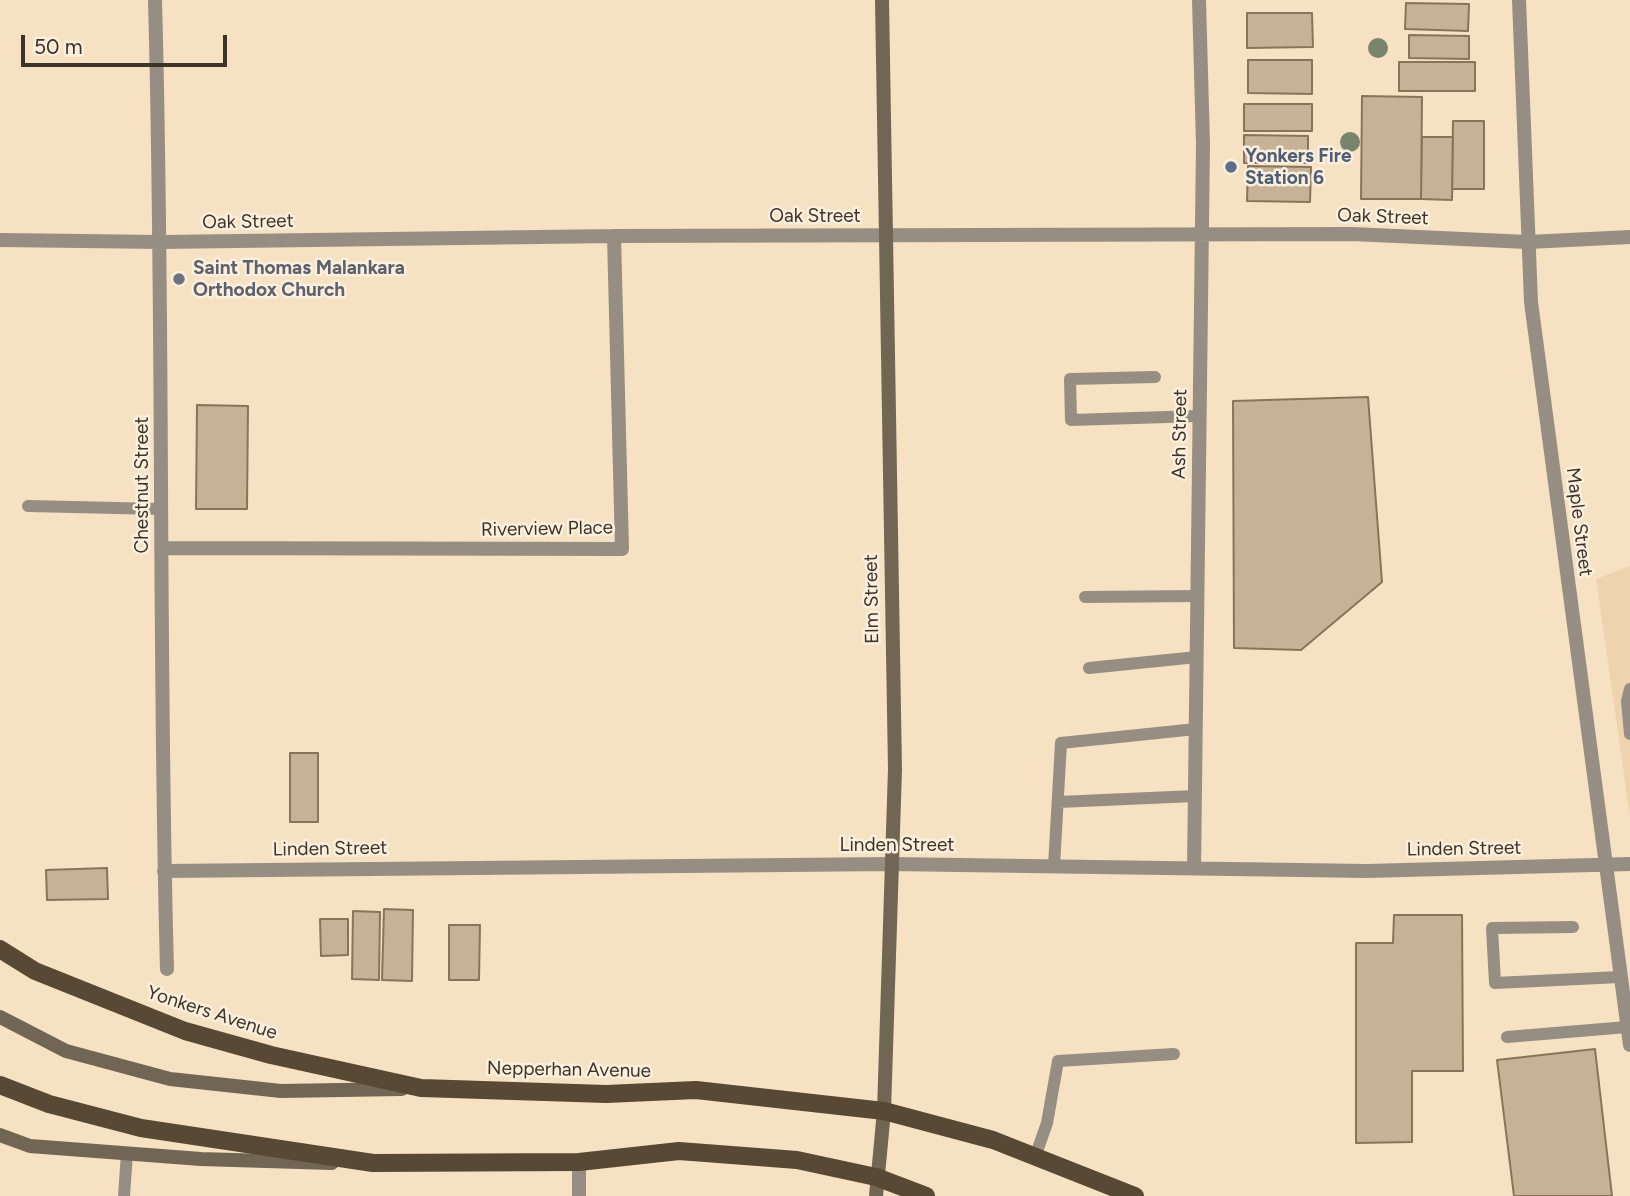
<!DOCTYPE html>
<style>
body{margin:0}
#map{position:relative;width:1630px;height:1196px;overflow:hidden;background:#f6e1c3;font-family:Figtree,sans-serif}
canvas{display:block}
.scale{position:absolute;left:21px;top:35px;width:206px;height:32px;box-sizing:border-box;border:4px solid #3c3428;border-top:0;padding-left:9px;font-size:21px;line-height:24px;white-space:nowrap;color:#3c3428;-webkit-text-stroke:5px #fcefdd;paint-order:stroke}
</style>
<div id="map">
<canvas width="1630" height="1196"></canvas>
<div class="scale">50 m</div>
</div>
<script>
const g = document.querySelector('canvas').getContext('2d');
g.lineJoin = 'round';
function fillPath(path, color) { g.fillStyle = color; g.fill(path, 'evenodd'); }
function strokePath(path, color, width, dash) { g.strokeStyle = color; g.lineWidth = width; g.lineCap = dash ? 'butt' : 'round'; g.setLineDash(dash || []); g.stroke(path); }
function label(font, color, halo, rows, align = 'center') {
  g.font = font + ' Figtree,sans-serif'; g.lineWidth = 5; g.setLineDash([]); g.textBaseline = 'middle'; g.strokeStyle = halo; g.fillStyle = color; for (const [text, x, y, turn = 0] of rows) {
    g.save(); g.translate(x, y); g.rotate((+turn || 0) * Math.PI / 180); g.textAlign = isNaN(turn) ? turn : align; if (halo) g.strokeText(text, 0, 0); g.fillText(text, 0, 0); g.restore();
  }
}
fillPath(new Path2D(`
 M1630,566V817L1596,579Z`), '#edd3ae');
const building = new Path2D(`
 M1406,3L1469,4L1468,31L1405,29Z
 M1247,13H1312L1313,47L1247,48Z
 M1409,35L1469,36V59L1409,58Z
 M1248,60H1312V94L1248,93Z
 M1399,62H1475V91H1399Z
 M1362,96L1422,97L1421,199H1361Z
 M1244,104H1312V131H1244Z
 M1453,121H1484V189H1452Z
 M1244,135L1308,136V163H1244Z
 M1422,137H1453L1452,200L1421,199Z
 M1248,166L1311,167L1310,202L1247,201Z
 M1368,397L1382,582L1301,650L1234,648L1233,401Z
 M197,405L248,406L247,509H196Z
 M290,753H318V822H290Z
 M107,868L108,899L47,900L46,870Z
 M384,909L413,910L412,981L382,980Z
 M353,911L380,912L379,980L352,979Z
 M1394,915H1462L1463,1071H1412V1142L1356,1143V943H1393Z
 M320,919H348V955L321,956Z
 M449,925H480L479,980H449Z
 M1595,1049L1612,1196H1514L1497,1060Z`);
fillPath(building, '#c7b295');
strokePath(building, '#887559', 2);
strokePath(new Path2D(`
 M1155,377L1070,379L1071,420L1199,416
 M28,506L161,509
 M1085,597L1197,596
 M1089,668L1197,657
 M1630,689L1627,701L1630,734
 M1058,802L1195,796
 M1054,866L1061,743L1196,729
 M1573,927L1492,928L1495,983L1620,977
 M1507,1037L1627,1027
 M1035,1157L1047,1123L1058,1061L1174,1054
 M124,1196L127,1153`), '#968e82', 12);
strokePath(new Path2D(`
 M155,0C164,323 158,646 167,969
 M1519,0L1531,302L1630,1045
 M0,240L162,242L614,236L1352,234L1528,242L1630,237
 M161,548L622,549L614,236
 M1194,868L1203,144L1199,0
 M164,871L891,864L1367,871L1630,864
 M579,1162V1196`), '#968e82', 14);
strokePath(new Path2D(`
 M0,1017L66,1051L170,1079L281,1091L402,1089
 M0,1135L30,1146L201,1159L332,1163
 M876,1196L884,1111L895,769L882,0`), '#716653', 14);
strokePath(new Path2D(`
 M0,949L35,971L185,1031L271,1055L421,1088L606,1094L696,1090L884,1111L993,1140L1135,1196
 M0,1085L49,1104L141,1128L373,1163L579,1162L679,1151L797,1160L876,1177L926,1196`), '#574933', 18);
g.fillStyle = '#78856c';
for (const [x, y] of [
 [1378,48],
 [1350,142]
]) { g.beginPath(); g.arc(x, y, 10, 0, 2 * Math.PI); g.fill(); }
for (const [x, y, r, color] of [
 [1231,167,7,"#5c6f8a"],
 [179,279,7,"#6b7280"]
]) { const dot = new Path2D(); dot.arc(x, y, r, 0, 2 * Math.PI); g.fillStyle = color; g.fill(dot); strokePath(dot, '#fcefdd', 2.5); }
label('bold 19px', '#4e5e75', '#fcefdd', [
 ["Yonkers Fire",1245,156],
 ["Station 6",1245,178]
], 'left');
label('19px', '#3c3428', '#fcefdd', [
 ["Oak Street",815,216],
 ["Oak Street",1383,217,2],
 ["Oak Street",248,222,-1],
 ["Ash Street",1180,434,-89],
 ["Chestnut Street",142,485,-90],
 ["Maple Street",1579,522,83],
 ["Riverview Place",547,529,-1],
 ["Elm Street",872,599,-91],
 ["Linden Street",897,845],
 ["Linden Street",330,849,-1],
 ["Linden Street",1464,849,-1],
 ["Yonkers Avenue",212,1013,18],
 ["Nepperhan Avenue",569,1070,1]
]);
label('bold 19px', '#5b616d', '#fcefdd', [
 ["Saint Thomas Malankara",193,268],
 ["Orthodox Church",193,290]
], 'left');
</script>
